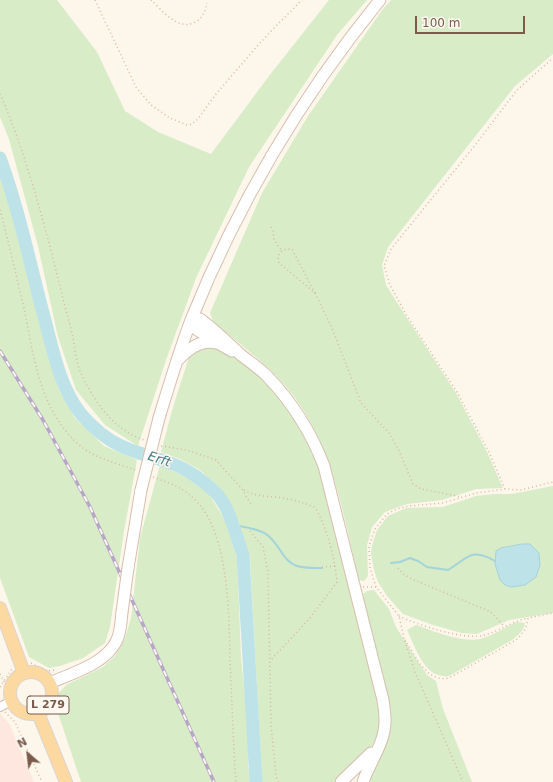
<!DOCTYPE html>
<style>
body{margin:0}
#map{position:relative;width:553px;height:782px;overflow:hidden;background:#fdf6ea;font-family:"DejaVu Sans",sans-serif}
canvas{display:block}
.north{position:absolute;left:8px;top:734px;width:40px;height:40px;-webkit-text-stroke:3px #fff9f2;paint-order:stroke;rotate:332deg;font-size:11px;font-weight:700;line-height:16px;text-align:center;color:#7a5b4c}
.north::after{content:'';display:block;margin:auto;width:14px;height:18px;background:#7a5b4c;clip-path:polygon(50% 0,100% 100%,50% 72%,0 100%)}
.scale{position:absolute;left:415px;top:16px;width:110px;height:18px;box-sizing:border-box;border:2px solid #7a5b4c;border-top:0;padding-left:5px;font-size:12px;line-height:14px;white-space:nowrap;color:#7a5b4c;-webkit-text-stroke:3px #fff9f2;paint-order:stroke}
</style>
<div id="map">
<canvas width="553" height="782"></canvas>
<div class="north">N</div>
<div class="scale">100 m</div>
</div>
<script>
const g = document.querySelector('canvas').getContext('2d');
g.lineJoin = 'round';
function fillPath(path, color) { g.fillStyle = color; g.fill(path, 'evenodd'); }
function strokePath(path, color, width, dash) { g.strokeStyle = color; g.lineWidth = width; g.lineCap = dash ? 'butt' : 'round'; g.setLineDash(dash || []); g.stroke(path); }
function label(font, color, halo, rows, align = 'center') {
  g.font = font + ' "DejaVu Sans",sans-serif'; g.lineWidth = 3; g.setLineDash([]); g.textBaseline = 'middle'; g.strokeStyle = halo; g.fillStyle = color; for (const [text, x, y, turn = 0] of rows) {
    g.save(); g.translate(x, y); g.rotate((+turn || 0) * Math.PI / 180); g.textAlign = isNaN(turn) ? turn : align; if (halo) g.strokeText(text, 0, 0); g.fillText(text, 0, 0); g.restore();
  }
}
fillPath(new Path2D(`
 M0,712L1,715L9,723L34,782H0Z`), '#fee7de');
fillPath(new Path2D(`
 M0,0H57L97,52L125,111L158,132L211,154L269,76L329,0H367L337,35L249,167L196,278L166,360L138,446L105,425L76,390L58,337L38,246L9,139L0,117Z
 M391,0H553V54L515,86L388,247L382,265L386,285L405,315L456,393L487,452L503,488L476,489L442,500L407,504L385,512L372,527L367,545L368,576L364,581L359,580C344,518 334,451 295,398C273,368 241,345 213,322L210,313L262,193L308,116L383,9Z
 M0,174L5,188L48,356L59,390L75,418L104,446L137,460L124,531L110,627L105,643L83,658L60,666L49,668L29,657L0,578Z
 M214,346L239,359L265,380L286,404L304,432L320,468L379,702V731L372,746L361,758L335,782H262L250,558L239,522L220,488L200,470L180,459L161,452L173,407L190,354L203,347Z
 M160,465L186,477L209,494L226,522L237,558L241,657L248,728V765L250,782H81L55,704L58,694L66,685L103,667L115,656L125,638L131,618L140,538Z
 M553,486V613L509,620L477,634L462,633L433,625L403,614L387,596L378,582L374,570L371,554L372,546L377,530L388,516L406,508L443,507L476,496L494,494H512ZM523,544L495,564V557L501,548Z
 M374,590L389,609L396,627L417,660L427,675L436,681L443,709L472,782H368L388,736L390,711L363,594L367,591Z
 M517,622L525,623C524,631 518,635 512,640L449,676C424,679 416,648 407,630L416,625C433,631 462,643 480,639C493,636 505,627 517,622Z`), '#d7ecc7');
const water = new Path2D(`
 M523,544H530L539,553L540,565L536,577L525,585L511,587L505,585L500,580L495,564L496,551L501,548Z`);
fillPath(water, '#bde3e9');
strokePath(water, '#a3d3db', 1);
strokePath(new Path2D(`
 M233,525C243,527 257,528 266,534C272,538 276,544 280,550C291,569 301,568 322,568
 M391,563L400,562L410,558L418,561L427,567L448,570C468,558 471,547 495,561`), '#a3d3db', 2);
strokePath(new Path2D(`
 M0,158C18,207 29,259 42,309C52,344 58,385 81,414C92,427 106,439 121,446C138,454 155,457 173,464C187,469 204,481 215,492C230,507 236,536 243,555L256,782`), '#bde3e9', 13);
const minor = new Path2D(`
 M0,707L11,701`);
const secondary = new Path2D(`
 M191,320L200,319C215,330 227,342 241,355C250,362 259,368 267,376C293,403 311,432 324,466L383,700C384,707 385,713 385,719C386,742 370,761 363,782
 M191,320L196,329L218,343L232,351
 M178,360C188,349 201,339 216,343
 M159,418C169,385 179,352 191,320C238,203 301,97 380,0
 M128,568L141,490
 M50,683C72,673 106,664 117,640C121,631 121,621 122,612
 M341,782L371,753`);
const primary = new Path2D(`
 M0,608L24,673
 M10 693a21 21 0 1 1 42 0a21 21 0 1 1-42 0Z
 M38,713L66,782`);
strokePath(minor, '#d1bdae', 10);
strokePath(secondary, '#d6bfae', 13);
strokePath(primary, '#dcd4d0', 14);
strokePath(new Path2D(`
 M95,0L136,87L151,105L170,118L187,125L192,124L198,119L216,94L259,44L277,25L302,0
 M151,0C162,10 177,30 193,23C202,20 205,12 207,3
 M0,94C28,158 45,227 62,294C65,309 70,323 73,338C75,349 76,361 80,371C93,400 113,430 144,440
 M0,210C9,243 16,275 24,308C34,358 40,414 83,448C98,459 119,464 136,470
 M271,227L273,231L274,240L282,251
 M315,293L292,249C283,248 276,253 279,263L315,293L332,328L361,403L390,434L399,451L413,484L421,489L462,497
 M161,446L187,450L216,460L242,489L252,506
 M153,477C172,484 185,488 199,504C229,539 229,616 230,660C232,701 233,742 236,782
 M505,489L489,452L457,392L407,316L390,285L384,266L391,249L476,144L517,90L553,58
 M244,490C255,497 270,496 283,498C295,500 305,503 316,508C328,533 334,554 337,582L310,618L270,661
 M250,531L263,547L268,572L271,725L276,776L278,782
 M322,567L335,566
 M398,568L403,574L412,579L491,612L504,626
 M363,587H376L399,616L404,638L415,672L463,782
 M376,587L370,568L369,546L375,529L387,514L397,509L408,506L443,503L476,493L505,489L521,490L553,482
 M399,616C417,625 467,641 485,635C501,630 511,622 528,618
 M405,640C416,656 426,683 449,678L516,640C523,633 527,628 528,618L553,613
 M31,663L46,671L55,670
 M0,674L4,682
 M0,687L12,669
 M5,712L15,722L42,782`), '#dab7a3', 1.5, [1, 3]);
strokePath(minor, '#fff', 8);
strokePath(secondary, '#fff', 11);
strokePath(primary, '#fdd9a2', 12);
const rail = new Path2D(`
 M0,351L43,420L90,507L214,782`);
strokePath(rail, '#b8a6c9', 3.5);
strokePath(rail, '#fff9f2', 2, [6]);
const secondaryBridge = new Path2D(`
 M141,490L159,418
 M122,612L128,568`);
strokePath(secondaryBridge, '#d6bfae', 13, []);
strokePath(secondaryBridge, '#fff', 11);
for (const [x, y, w] of [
 [48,705,42]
]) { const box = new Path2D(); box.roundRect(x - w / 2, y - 9, w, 18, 3); g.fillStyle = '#fff9f2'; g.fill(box); strokePath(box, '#7a5b4c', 1); }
label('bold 11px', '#7a5b4c', null, [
 ["L 279",48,705]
]);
label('italic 13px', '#417c87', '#fff9f2', [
 ["Erft",159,460,18]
]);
</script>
